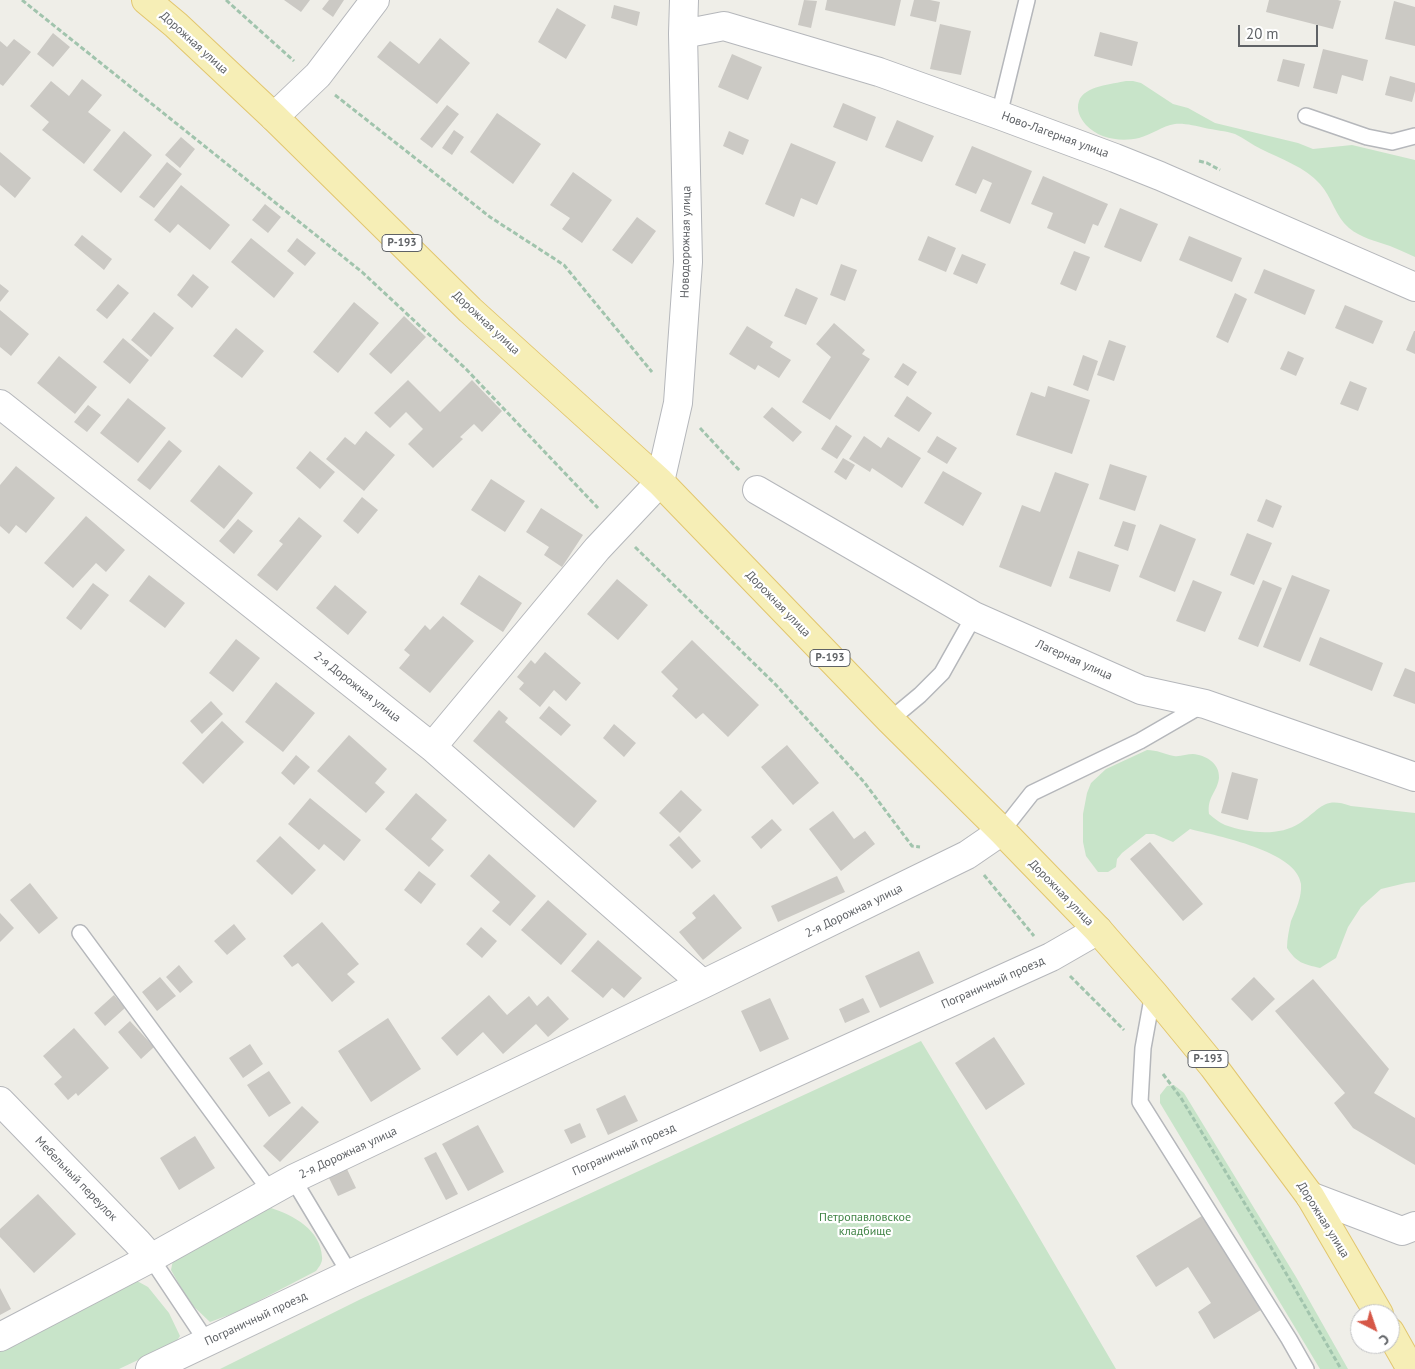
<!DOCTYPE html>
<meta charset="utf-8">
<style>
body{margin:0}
#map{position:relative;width:1415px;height:1369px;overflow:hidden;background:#efeee8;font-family:"PT Sans",sans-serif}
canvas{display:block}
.north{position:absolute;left:1350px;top:1304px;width:50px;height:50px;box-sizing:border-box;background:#fff;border:1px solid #bfc0c2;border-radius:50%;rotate:139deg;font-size:14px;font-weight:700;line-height:20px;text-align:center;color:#5f6266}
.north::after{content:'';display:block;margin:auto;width:18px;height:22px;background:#d65747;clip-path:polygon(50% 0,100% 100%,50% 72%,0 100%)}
.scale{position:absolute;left:1238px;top:25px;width:80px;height:22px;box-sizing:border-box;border:2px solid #5f6266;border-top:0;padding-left:6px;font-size:15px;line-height:18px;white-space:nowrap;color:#5f6266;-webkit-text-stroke:4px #fff;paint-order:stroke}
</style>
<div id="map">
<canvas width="1415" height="1369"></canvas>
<div class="north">С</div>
<div class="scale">20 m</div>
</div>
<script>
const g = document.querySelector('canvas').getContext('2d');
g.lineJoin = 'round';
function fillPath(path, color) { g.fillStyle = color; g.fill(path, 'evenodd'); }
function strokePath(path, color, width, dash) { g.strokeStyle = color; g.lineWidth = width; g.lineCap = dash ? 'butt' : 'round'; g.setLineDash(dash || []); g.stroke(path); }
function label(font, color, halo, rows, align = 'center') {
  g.font = font + ' "PT Sans",sans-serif'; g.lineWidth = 4.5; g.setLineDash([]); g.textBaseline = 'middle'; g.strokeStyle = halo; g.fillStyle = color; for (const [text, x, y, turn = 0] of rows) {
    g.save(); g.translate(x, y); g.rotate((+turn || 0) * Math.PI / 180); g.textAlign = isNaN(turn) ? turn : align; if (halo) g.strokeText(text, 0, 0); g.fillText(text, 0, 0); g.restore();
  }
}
fillPath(new Path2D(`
 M1126,81H1133L1141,83L1173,104L1188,108L1215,123L1298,143L1313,149L1352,145L1415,160V257C1407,253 1399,250 1390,246C1376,241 1361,238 1349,228C1335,216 1332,197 1320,184C1305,167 1281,159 1261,149C1252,145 1244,138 1235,134C1226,131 1214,130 1205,128C1196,126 1184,123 1175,124C1162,126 1151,135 1139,138C1121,142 1099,139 1086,125C1080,118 1076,110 1079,101C1084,86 1113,84 1126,81Z
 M1147,750C1157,750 1164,754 1174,756C1180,757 1187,754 1193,754C1205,755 1220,763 1219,778C1217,793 1207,796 1209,814C1214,818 1220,823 1225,825C1248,833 1279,837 1300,823C1321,809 1323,796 1351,806L1415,813V882L1406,883L1381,889L1361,907L1348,927L1336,958L1320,968C1303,964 1297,963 1287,948C1287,939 1289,930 1291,921C1296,909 1302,897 1301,884C1297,851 1217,836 1190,829L1173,842L1154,834H1146L1122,853L1117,859L1116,867L1108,872H1098L1086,856L1083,842V814L1087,793L1091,783L1106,769Z
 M921,1041L1019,1203L1116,1369H220L361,1299Z
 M1174,1085L1184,1093L1296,1277L1348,1369H1320L1160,1103V1095L1167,1086Z
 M271,1208C293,1215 321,1230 322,1257C323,1262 319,1267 316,1271L237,1312L210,1322L189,1302L171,1270L173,1260L233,1225Z
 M137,1281L148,1287L169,1313L180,1336L176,1342L119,1369H0V1352Z`), '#c8e4c9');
fillPath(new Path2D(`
 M284,0H310L301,12Z
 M329,0H344L333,17L322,9Z
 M804,0L817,1L811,28L798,25Z
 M827,0H901L895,26L825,10Z
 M914,0H930L940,2L936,22L910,16Z
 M1269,0H1338L1341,1L1333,29L1266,12Z
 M1394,1L1415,7V46L1385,39Z
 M614,5L640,12L637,26L611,18Z
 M557,8L586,25L566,59L538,42Z
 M940,24L971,31L961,75L930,69Z
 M1100,32L1138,42L1132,66L1094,56Z
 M53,33L70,47L53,67L37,54Z
 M440,38L470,63L437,104L377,57L390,41L419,64Z
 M14,39L31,52L3,86L0,84V41L7,47Z
 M1323,49L1368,60L1363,81L1342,75L1337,94L1313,88Z
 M732,54L762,67L748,100L718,87Z
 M1283,59L1305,64L1299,87L1277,81Z
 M1390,76L1415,83V91L1412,102L1385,95Z
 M82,79L102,95L88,112L111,130L84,164L42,130L49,122L30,106L51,81L69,96Z
 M843,103L876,117L867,141L833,127Z
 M447,105L459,114L432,148L420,139Z
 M497,113L541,144L513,184L470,152Z
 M897,120L934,136L922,162L885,147Z
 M454,130L464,137L452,155L442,148Z
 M124,131L152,155L121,193L93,170Z
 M729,131L749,140L743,155L723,146Z
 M181,137L195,149L180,168L165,155Z
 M791,143L836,162L817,205L801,198L794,217L765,204Z
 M972,146L1032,171L1010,224L980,211L992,183L983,179L976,194L955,185Z
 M0,152L31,178L15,198L0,185Z
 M167,162L182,174L154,208L139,197Z
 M573,172L612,200L582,243L562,229L570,218L550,205Z
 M1043,176L1108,204L1098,226L1093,224L1085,244L1047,228L1053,213L1031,204Z
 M181,185L230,225L210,250L178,224L170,233L154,220Z
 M265,204L281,217L268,233L252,220Z
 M1120,208L1158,224L1141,262L1104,247Z
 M637,217L656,231L632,264L612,250Z
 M82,235L112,259L104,270L74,245Z
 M928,236L956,248L946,272L918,260Z
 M1189,236L1242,258L1232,282L1179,260Z
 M251,238L294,273L274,298L231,262Z
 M297,238L316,253L305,266L287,251Z
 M1074,251L1090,257L1076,291L1060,284Z
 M962,254L986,264L977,284L953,274Z
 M841,264L857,270L845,301L830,295Z
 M1264,269L1315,290L1305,315L1254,293Z
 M193,274L209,287L192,308L177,295Z
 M0,284L9,291L0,302Z
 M118,284L129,293L107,319L96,310Z
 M796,288L818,298L806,325L784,316Z
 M1235,293L1247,299L1228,343L1216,337Z
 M354,302L379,323L338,373L313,352Z
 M1345,305L1383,321L1373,344L1335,328Z
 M0,310L29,334L11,356L0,347Z
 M154,312L174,328L151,357L131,340Z
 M404,316L426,337L391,374L369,354Z
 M834,323L865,350L862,354L870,359L830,420L802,402L831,357L816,344Z
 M747,326L773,342L770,347L791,360L779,378L758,365L755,370L729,354Z
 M236,328L264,351L242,378L213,356Z
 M1414,331H1415V354L1406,350Z
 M123,338L149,360L130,384L103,362Z
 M1109,340L1126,346L1114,381L1097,375Z
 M1288,351L1304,358L1296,376L1280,369Z
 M1083,355L1098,361L1088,391L1073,385Z
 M59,356L97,387L75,414L37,383Z
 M903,363L917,372L908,386L894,377Z
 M408,380L440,412L472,380L502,411L482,432L474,424L460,437L463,439L433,468L408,444L423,429L406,412L390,428L374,413Z
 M1350,381L1367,388L1358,411L1340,404Z
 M1048,386L1090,400L1072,454L1016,435L1031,392L1045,397Z
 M907,396L932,413L919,432L894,416Z
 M128,398L166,428L138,463L100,433Z
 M88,405L101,415L87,432L74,422Z
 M772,407L802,432L793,442L763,417Z
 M836,425L852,436L837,459L821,449Z
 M366,431L395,455L364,491L326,459L345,437L355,445Z
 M864,436L881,448L888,437L921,458L902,488L872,468L870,472L849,459Z
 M937,436L957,448L947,464L927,452Z
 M169,440L182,451L150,490L137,480Z
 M310,451L335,472L320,489L296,468Z
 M843,458L855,465L846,480L834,472Z
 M1110,464L1147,476L1135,511L1099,499Z
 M219,465L253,493L224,529L190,501Z
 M16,466L55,498L26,533L16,525L9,534L0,526V485Z
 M943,471L982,493L963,526L924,503Z
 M1055,472L1089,484L1051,587L999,567L1022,505L1040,512Z
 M491,479L525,501L505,532L471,510Z
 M362,497L378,510L358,534L343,521Z
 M1266,499L1282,506L1273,528L1257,521Z
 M541,508L583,535L562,567L544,555L549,547L526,532Z
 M86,516L125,550L106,572L96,563L73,588L44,563Z
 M299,517L322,536L277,591L257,575L283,544L279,541Z
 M238,519L253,531L234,554L219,541Z
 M1123,521L1136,525L1128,551L1114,546Z
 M1160,524L1196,539L1175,592L1139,577Z
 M1247,533L1272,543L1254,585L1230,575Z
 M1078,551L1119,565L1110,592L1069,578Z
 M149,575L185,603L165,628L129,601Z
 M479,575L522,603L503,632L460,604Z
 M1292,575L1330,590L1300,662L1263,647Z
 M617,579L648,605L618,640L587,614Z
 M1193,580L1222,592L1205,632L1176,621Z
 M1263,580L1282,588L1258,647L1238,639Z
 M93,583L109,595L81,630L66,618Z
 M335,585L367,612L348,635L316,608Z
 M443,616L474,641L430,693L399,668L410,655L404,650L425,625L430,630Z
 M1320,637L1383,663L1372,691L1309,665Z
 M236,639L260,658L233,692L209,673Z
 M692,640L759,705L728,737L703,713L696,719L672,696L678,689L661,672Z
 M545,652L581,683L566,701L554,690L540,707L519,689L524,683L517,677L531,660L535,664Z
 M1405,668L1415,672V704L1393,696Z
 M276,682L315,713L283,752L245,722Z
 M211,701L223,714L202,734L190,721Z
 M549,706L571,725L561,736L539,718Z
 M499,710L508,718L505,722L597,801L574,828L473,741Z
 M222,721L244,742L203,784L182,763Z
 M614,724L636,743L624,757L603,738Z
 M349,735L387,769L375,783L385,792L366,813L317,771Z
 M787,745L819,783L793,805L761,767Z
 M296,755L310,767L294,785L281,773Z
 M1232,772L1258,779L1248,820L1221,813Z
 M681,790L702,810L680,833L659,813Z
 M416,793L447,820L431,839L444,850L429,867L385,829Z
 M310,798L361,840L344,861L324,844L319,850L288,824Z
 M833,811L854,839L865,831L875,844L841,871L809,829Z
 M772,819L782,830L761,849L751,837Z
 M280,836L316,870L292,895L256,861Z
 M679,836L701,861L692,869L669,845Z
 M1150,842L1203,904L1183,921L1130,859Z
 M489,854L536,896L510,926L492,911L500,902L470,876Z
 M419,871L436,884L421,904L404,890Z
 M837,876L845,892L778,922L771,906Z
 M30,883L58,918L39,934L10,900Z
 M714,894L742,928L703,960L679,932L696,918L692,913Z
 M548,900L587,934L561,965L521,930Z
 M0,913L14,928L0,942Z
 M322,922L359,964L347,974L355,982L332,1002L298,963L292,967L283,956Z
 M234,924L246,939L227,955L214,941Z
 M481,927L497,941L482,958L466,944Z
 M598,940L642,978L624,998L612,988L603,998L571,971Z
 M919,951L934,983L880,1008L865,976Z
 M179,965L193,982L180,993L166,977Z
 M160,977L176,996L157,1011L142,992Z
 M1254,977L1275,999L1252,1021L1231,999Z
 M1313,979L1389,1069L1374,1093L1415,1118V1165L1353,1128L1334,1103L1345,1093L1275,1011Z
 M114,995L125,1008L105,1026L94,1013Z
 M489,995L507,1015L529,996L537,1006L548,996L569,1019L548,1037L536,1024L503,1054L483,1032L457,1056L441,1038Z
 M770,998L789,1039L760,1052L741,1011Z
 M863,998L870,1012L845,1023L839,1009Z
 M388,1018L421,1069L371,1102L338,1051Z
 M130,1021L154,1047L141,1059L118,1032Z
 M74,1028L109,1068L78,1096L76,1093L68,1100L54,1084L62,1077L43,1056Z
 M994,1037L1025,1084L986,1110L955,1063Z
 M250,1044L263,1064L243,1078L229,1058Z
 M269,1071L291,1103L269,1117L247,1085Z
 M625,1095L638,1121L608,1135L596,1109Z
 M302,1106L319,1122L280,1162L263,1146Z
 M580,1123L586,1137L571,1144L564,1130Z
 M478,1125L504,1172L468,1191L442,1144Z
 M195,1136L215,1168L179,1190L160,1158Z
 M436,1152L458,1194L446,1200L424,1158Z
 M346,1167L356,1188L338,1196L328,1176Z
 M38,1194L76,1234L34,1273L0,1237V1229Z
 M1215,1208L1264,1308L1214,1339L1198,1312L1211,1303L1188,1267L1156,1287L1136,1256Z
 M0,1288L11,1309L0,1315Z`), '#cbc9c4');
const service = new Path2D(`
 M999,115L1027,0
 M1306,116L1367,137L1392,142L1415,136
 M890,720L920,695L942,673L974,616
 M1002,831L1032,793L1140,741L1204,704
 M80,933L271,1192
 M1153,993L1143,1048L1140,1102L1289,1339L1306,1369
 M293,1179L350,1274
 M151,1258L207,1342`);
const minor = new Path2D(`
 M683,34L724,26L879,72L999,115L1115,158L1160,176L1415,287
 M274,117L318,75L375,0
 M0,404L432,747L703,984
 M757,490L974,616L1141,690L1205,704L1415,777
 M432,747L597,549L660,482L678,403L688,262L683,34L684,0
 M0,1101L137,1242L151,1258
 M1310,1196L1402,1231L1415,1226
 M0,1337L151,1258L293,1179L703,984L967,855L1002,831
 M150,1369L350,1274L1051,957L1098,930`);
const primary = new Path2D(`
 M146,0L176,25L274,117L470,310L660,482L890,720L1002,831L1098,930L1153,993L1213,1066L1310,1196L1379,1314
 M1390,1332L1411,1369`);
strokePath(service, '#b5b7bb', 18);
strokePath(minor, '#b5b7bb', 30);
strokePath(primary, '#e2c66e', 30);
strokePath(new Path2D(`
 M22,0L362,272L466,369L598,508
 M226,0L294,61
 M335,95L490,217L564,265L652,372
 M1199,161L1207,163L1220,170
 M700,428L740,471
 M635,547L776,685L864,782L912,846L920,847
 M984,875L1034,936
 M1070,976L1124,1030
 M1163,1074L1181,1098L1268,1242L1341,1369`), '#a1c4ad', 3, [5, 2.5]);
strokePath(service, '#fff', 15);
strokePath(minor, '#fff', 28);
strokePath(primary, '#f6eeb6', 28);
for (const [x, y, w] of [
 [402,243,40],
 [830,658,40],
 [1208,1059,40]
]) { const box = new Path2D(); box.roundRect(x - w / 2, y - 8.5, w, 17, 4); g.fillStyle = '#fff'; g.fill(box); strokePath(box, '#5f6266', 1); }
label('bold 11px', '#5f6266', null, [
 ["Р-193",402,243],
 ["Р-193",830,658],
 ["Р-193",1208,1059]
]);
label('12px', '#5f6266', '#fff', [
 ["Дорожная улица",194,43,42],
 ["Ново-Лагерная улица",1055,135,20],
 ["Новодорожная улица",686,242,-89],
 ["Дорожная улица",486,323,43],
 ["Дорожная улица",778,604,46],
 ["Лагерная улица",1074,660,24],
 ["2-я Дорожная улица",357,687,38],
 ["Дорожная улица",1061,893,46],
 ["2-я Дорожная улица",854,911,-26],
 ["Пограничный проезд",993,983,-24],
 ["Пограничный проезд",624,1150,-24],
 ["2-я Дорожная улица",348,1153,-25],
 ["Мебельный переулок",76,1179,46],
 ["Дорожная улица",1323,1220,58],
 ["Пограничный проезд",256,1319,-25]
]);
label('12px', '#418446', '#fff', [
 ["Петропавловское",865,1218],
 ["кладбище",865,1232]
]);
</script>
